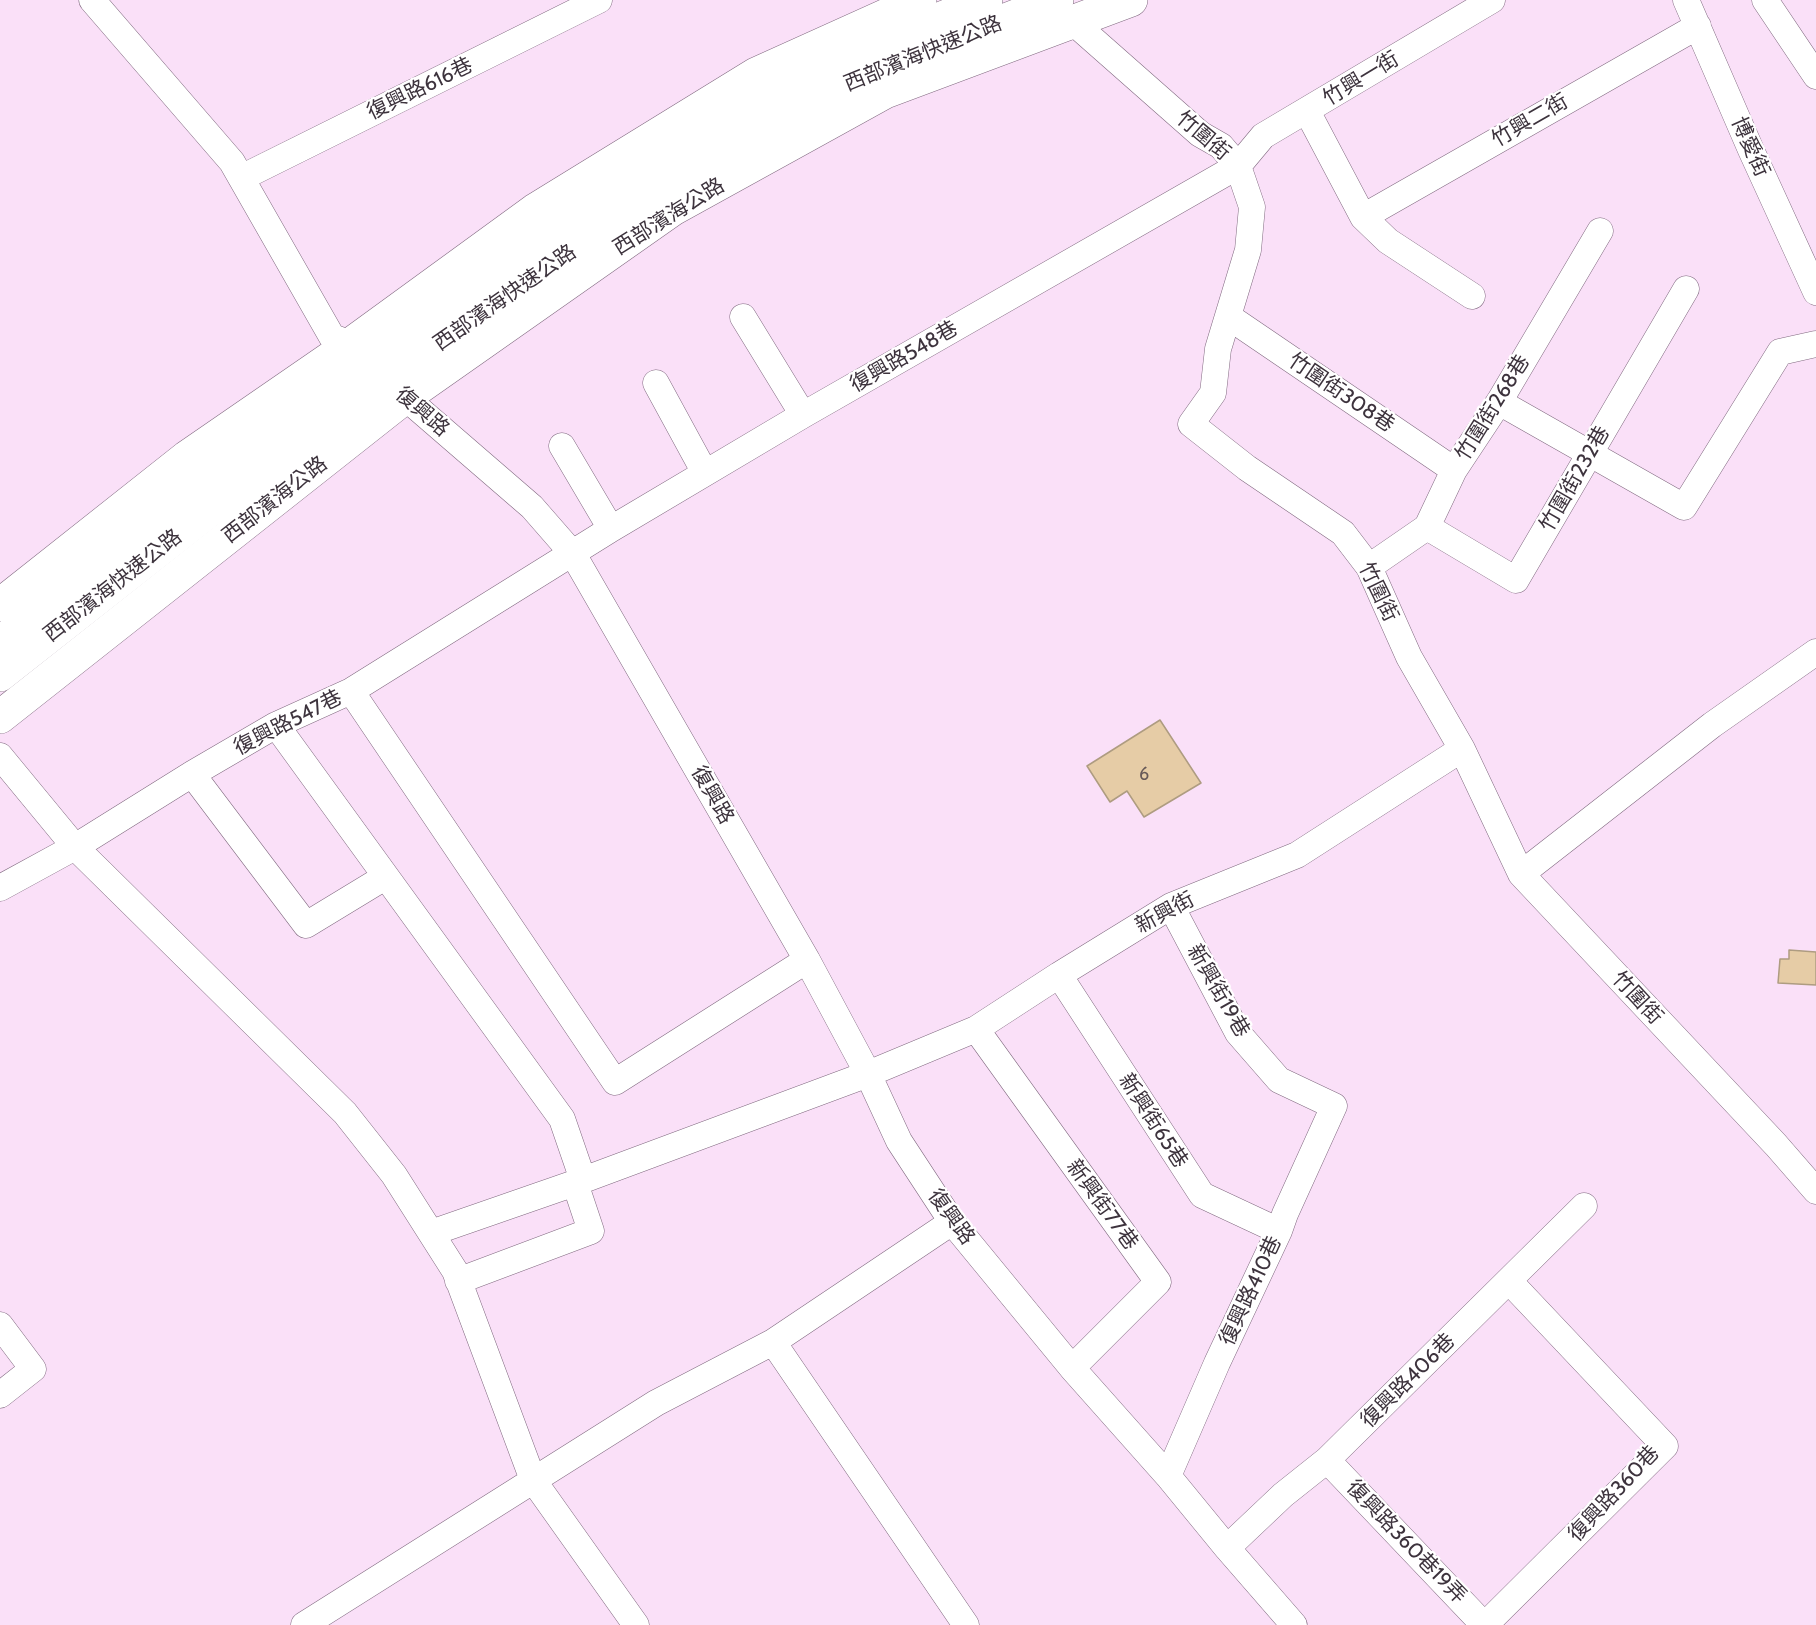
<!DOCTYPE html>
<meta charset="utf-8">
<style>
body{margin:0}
canvas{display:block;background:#fae0f8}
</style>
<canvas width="1816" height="1625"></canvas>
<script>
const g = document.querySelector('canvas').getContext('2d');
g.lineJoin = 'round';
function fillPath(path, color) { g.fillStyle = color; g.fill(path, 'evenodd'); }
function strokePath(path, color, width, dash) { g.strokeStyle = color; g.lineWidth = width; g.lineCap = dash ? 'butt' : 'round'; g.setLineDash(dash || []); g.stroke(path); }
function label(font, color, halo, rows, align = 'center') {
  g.font = font + ' Cabin,"Noto Sans TC",sans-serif'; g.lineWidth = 4.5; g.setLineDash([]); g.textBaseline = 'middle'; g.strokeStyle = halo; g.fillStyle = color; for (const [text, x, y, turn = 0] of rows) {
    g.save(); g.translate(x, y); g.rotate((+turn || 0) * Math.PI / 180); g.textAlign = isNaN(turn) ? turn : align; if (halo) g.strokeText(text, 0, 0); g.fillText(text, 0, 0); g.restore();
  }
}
const building = new Path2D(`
 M1160,720L1201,783L1144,817L1127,791L1110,802L1087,766Z
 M1789,950L1816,952V985L1778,983L1780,959H1789Z`);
fillPath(building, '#e6cca6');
strokePath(building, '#ae9c81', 1.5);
const minor = new Path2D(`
 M92,0L232,162L332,337L351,344L360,353
 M1686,0L1751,150L1816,292
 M1765,0L1816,76
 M1073,22L1200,134L1221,146L1238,166L1252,207L1248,250L1218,349L1213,393L1191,424L1247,468L1343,533L1369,567L1409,657L1462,749L1521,874L1776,1145L1816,1191
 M1307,111L1363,217L1388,241L1472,296
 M241,178L599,0
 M1363,217L1698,26
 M743,317L803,415
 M1229,317L1454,470
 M656,383L705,473
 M392,386L532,507L573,554L807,960L868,1074L899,1141L952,1222L1072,1368L1168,1476L1227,1548L1294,1625
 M1499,402L1684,507L1780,352L1816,344
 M562,446L611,529
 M1427,527L1516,580L1686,289
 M1369,567L1427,527L1454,470L1499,402L1600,231
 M351,691L615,1082L807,960
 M276,725L562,1119L583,1180
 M0,756L75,847L345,1113L394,1175L455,1271L533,1480L636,1625
 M192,774L306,925L385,877
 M1521,874L1712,725L1816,652
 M0,888L75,847L192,774L276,725L351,691L611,529L803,415L1238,166L1263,136L1492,0
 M1059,975L1202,1195L1279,1231
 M976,1029L1158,1282L1072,1368
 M431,1233L575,1183L868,1074L976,1029L1059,975L1171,906L1297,855L1462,749
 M458,1281L591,1231L575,1183
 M0,1325L33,1369L0,1395
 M773,1342L966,1625
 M1327,1460L1484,1625
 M1168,1476L1217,1363L1279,1231L1285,1214L1334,1106L1279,1080L1238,1033L1171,906
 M1227,1548L1283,1495L1327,1460L1584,1206
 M304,1625L656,1403L773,1342L952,1222
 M1485,1625L1665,1446L1509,1281`);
const major = new Path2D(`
 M0,605L187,457L351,344L535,210L756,74L920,0
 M0,717L404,398L673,209L885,92L1131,0`);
const highway = new Path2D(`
 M1003,40L1073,22
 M0,643L190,494L367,360L528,243L650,164L834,62L986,0
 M0,675L210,510L387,380L626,214L859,77L1057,0`);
strokePath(minor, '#816a80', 27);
strokePath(major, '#816a80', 34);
strokePath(highway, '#816a80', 34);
strokePath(minor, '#fff', 26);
strokePath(major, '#fff', 33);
strokePath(highway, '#fff', 33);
label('18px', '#675957', null, [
 ["6",1144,775]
]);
label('21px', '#3d333d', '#fff', [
 ["西部濱海快速公路",923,54,-22],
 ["竹興一街",1361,79,-31],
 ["復興路616巷",420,89,-26],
 ["竹興二街",1530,121,-30],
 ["竹圍街",1203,136,40],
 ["博愛街",1750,147,66],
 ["西部濱海公路",669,217,-32],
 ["西部濱海快速公路",505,298,-35],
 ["復興路548巷",904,357,-30],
 ["竹圍街308巷",1341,393,34],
 ["竹圍街268巷",1493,408,-58],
 ["復興路",422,412,41],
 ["竹圍街232巷",1575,479,-60],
 ["西部濱海公路",275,500,-38],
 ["西部濱海快速公路",113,586,-38],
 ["竹圍街",1378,592,64],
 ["復興路547巷",288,723,-27],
 ["復興路",712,795,60],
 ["新興街",1165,913,-28],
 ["新興街19巷",1218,991,60],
 ["竹圍街",1637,998,47],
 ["新興街65巷",1153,1121,57],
 ["新興街77巷",1102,1205,54],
 ["復興路",951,1217,54],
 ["復興路410巷",1251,1291,-65],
 ["復興路406巷",1408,1381,-45],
 ["復興路360巷",1614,1494,-47],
 ["復興路360巷19弄",1406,1542,46]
]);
</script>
